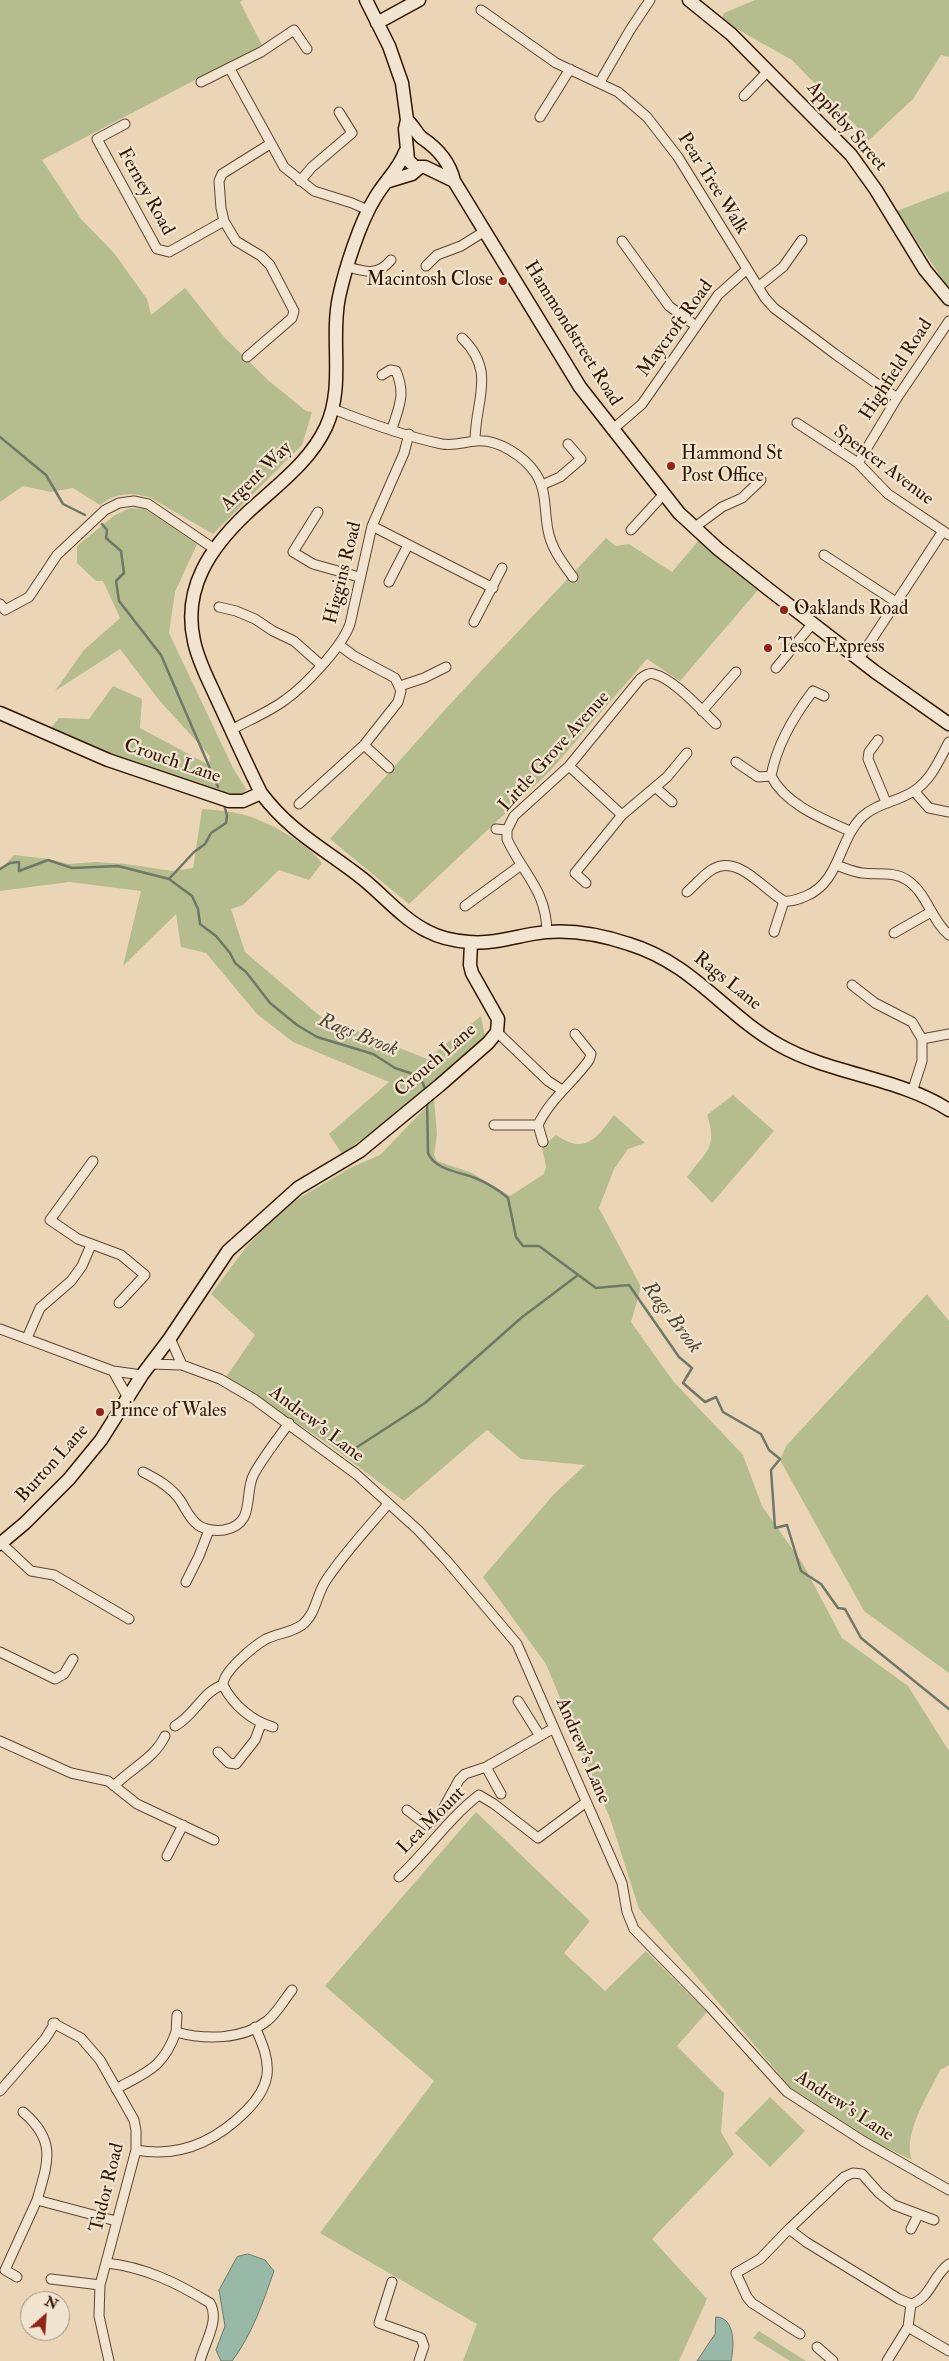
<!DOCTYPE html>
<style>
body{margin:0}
#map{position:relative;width:949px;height:2361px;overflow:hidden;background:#ead5b7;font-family:"IM FELL Double Pica",serif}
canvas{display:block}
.north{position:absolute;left:20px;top:2291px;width:50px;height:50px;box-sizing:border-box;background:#f1e4d0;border:1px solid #a4927d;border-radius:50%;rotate:26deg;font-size:14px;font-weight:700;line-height:20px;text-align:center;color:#311700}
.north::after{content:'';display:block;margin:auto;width:18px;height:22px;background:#8f2418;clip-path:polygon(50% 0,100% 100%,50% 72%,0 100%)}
</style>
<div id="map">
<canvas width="949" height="2361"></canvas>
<div class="north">N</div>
</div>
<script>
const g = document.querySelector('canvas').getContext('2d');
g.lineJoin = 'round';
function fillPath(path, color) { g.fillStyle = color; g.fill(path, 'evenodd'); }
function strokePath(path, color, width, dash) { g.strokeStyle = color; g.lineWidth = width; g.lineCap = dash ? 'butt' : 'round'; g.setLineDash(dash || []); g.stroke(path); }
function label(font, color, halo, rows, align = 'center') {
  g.font = font + ' "IM FELL Double Pica",serif'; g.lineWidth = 4.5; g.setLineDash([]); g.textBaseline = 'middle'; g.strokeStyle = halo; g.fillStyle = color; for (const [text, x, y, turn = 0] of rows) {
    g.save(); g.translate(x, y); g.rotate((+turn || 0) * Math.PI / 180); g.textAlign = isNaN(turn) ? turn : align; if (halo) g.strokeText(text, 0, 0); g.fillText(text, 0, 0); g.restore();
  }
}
fillPath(new Path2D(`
 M0,0H243L240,2L262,45L42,160L81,219L114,253L147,299L151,315L185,288L224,337L269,381L306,411L312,412L302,445L213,534L149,497C131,492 115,493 100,505L73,488L51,492L23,486L0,502Z
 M755,0H949V57L941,55L913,99L867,142L861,131L792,60L721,20L724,13Z
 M949,191V289L897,211Z
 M130,508L145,509L197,544L175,592L169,633L233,768L246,789L242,795L229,796L152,771L49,730L59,718L89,719L113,686L142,699L140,728L209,765L210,756L159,700L120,649L55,691L84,650L120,618L103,581H96L77,563V546L115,515Z
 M606,538L616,546L629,544L672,572L699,540L758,590L680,681L647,659L550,771L409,904L330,839L451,703Z
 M202,809C215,810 229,811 241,814C266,820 307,843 322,863L309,880L279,870L243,905L231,909L245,952L320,1016L427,1059L481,1016L485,1037L384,1123L342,1154L329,1134L389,1082L293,1042L257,1014L206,953L181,947L176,914L123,966L141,891L69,882L0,891V870L14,855L48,859L68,864L95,862L126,864L172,871L193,868Z
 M733,1095L774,1131L712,1203L687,1177C706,1151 718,1148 707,1115Z
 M434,1099L437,1134L434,1155L437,1161L472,1173L510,1196L544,1174L546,1167L542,1147L556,1135C585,1155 596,1139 614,1115L645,1143L628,1149L614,1169L599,1208L641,1287L631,1322L673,1381L743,1455L762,1506L803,1564L842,1638L908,1686L949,1751V2065L940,2070C929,2094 902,2134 912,2160L880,2145L791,2088L639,1909L611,1821L546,1664L483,1577L554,1494L585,1465L521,1459L487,1430L404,1501L327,1443L226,1377L255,1335L211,1294L247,1246L286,1206L352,1167L380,1155Z
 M927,1294L949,1321V1673L864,1611L780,1460L786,1446Z
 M476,1812L590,1921L564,1953L605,1991L646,1951L707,2012L677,2046L724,2093L721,2132L734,2154L652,2239L707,2299L679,2361H463L477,2324L320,2233L434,2081L325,1986Z
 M770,2097L805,2131L770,2167L735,2133Z
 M759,2331L801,2358L806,2361H790L753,2338Z`), '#b5bd8f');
const water = new Path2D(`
 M248,2254L265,2260L274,2271C263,2302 252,2335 232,2361H221L216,2350L225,2326L219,2290L237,2257Z
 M716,2317C736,2317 734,2348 731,2361H697L715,2334Z`);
fillPath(water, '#99b9a8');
strokePath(water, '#6f7865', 1);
strokePath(new Path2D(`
 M0,437L46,475L63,504L85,515
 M102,524L107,530L106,538L121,551L124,573L116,581L119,601L161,655L218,787
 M0,869L10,863L19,862V871L48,860L72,868L118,866L169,879L192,896L198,909L200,924L216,936L230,953L235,963L246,972L270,1003L297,1025L317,1037L373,1054L395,1068L413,1074L423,1083L426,1092
 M169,879L194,852L205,844L211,833L226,823L227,816L224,804
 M427,1100L428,1153C435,1170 460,1172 475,1178C487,1183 499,1190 508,1198L516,1237L523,1246H539L596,1288L629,1285L679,1357L692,1368L683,1383L705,1402L716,1397L723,1412L761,1434L769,1450L780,1459L771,1470L775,1528L787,1525L801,1571L821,1584L838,1608L845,1609L861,1638L949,1709
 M351,1451L425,1403L521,1318L578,1275`), '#6f7865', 2.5);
const street = new Path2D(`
 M481,10L556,63L618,92L647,117L678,157L765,298L774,308L835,354L897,398
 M230,69L284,167L314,191L352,203L368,210
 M201,82L261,52L294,30L307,49
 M600,82L630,30L650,0
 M744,96L768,71
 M540,117L570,69
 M125,124L97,139L157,249L169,252L224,221
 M300,181L312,167L352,133L339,112
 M622,241L669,306L696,326
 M426,266L437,255L461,246L485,231
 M348,267C366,272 378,276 391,260
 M758,287L783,267L802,240
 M462,338C497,372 475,400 475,441
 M247,357L292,318L294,311L270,265L261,256L236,241L224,221L221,208L219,181L222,174L270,144
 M382,375L390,370L396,371C406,395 399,406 392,429
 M333,409C366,422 407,437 442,444C454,446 464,442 476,441C498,439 524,456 536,474C547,491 544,511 548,530C551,548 562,562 573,577
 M797,423L858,463L888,494L949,535
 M612,430L642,404L718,295L746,270
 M858,463L897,398L949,321
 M542,485L560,477L581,459L568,444
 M318,512L293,552L313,564L359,577
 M372,526L493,588
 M695,527L722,507L742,498L761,480
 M631,530L663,495
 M824,555L896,602
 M389,582L408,545
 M0,604L5,610L29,597L57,555L105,510L119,503L134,501L148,504L213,548
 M219,607L236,611L255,619L273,631L294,641L321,665
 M474,622L502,568
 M859,659L943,531
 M776,668L813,623
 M400,686L424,678L446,667
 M824,696L813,691C793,717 777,744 771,776C786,805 823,819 850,831
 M702,711L736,672
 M231,730C249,720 269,712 285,700C305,686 342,647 350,624L372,526L404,453L409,434
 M878,740L869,752L868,759L886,802
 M364,745L389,768
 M736,762L758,777L771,776
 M569,766L622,815
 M655,787L672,802
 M914,791L929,808L949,812
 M299,804L364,745L398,702L401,691L395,678L354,656L339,645
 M496,829L507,830
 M836,865C845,868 853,872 862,873C877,875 894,871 907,880C927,893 931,920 949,935
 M586,883L575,873L622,815L667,777L687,753
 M687,892C696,884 704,874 713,869C738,854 764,890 784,901C792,902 799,899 806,896C840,882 838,841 862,817C877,803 897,802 914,791C932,779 939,760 949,742
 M465,906L521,865
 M547,932C546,889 524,876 507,839V830L514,816L569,766L640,679C644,676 649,672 654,674C674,679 701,710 716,724
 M774,932L784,901
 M894,933L931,912
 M852,985L875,1003L912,1022L922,1039L949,1034
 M497,1032L548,1081L562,1090
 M912,1092L922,1061V1039
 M494,1125H538C550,1099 573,1083 589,1060L591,1054L575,1034
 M538,1125L543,1142
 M93,1161L50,1220L78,1239L121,1255L145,1275L119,1303
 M0,1329L113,1371L142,1375
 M27,1338L40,1308L71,1281L82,1266L91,1245
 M170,1338L182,1365
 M150,1364L182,1365L220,1379L254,1399L356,1474L418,1530L447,1561L517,1644L622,1883L627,1912L634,1929L709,2006L787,2092L863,2141L949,2190
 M113,1371L128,1398
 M143,1472C157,1479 171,1487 180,1500C186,1509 189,1518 198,1525C205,1530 215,1531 224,1530C257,1524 243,1493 254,1474C264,1456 277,1440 289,1423
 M1,1543L31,1571L54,1575L129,1619
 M186,1582L199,1556L209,1530
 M0,1652L55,1679L64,1674L73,1659
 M223,1685C233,1705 252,1721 273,1727
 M518,1701L540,1736
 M175,1726C195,1715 203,1691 223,1685C223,1671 254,1646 266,1639C278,1633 291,1633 302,1625C317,1613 316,1594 327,1579C345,1552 367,1529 388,1504
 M0,1741L71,1773L108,1781L137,1804L214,1840
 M218,1752L229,1763L236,1764L255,1740L261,1724
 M486,1767L501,1794
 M114,1786C131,1768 154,1759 165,1736
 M407,1810L428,1826L442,1811L459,1780L465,1774L486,1767L554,1728
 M167,1856L183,1825
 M399,1877C427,1851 449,1818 479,1795L494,1804L538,1838L585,1803
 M53,2023L81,2038L100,2060L134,2120L136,2130V2150L100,2285L99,2316L109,2361
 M176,2032L177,2015
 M116,2089C147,2072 163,2068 176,2032C205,2040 242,2040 267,2021C277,2013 284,2000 292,1990
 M0,2091L45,2039L55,2023
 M23,2112C57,2141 48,2162 37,2200
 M136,2150C179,2158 216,2141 246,2111C255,2102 265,2089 267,2075C269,2058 262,2043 255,2027
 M789,2229L844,2177L853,2173L862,2174L879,2193L894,2205L934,2220
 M911,2229L918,2215
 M106,2263C145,2267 177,2283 210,2303C220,2320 205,2342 200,2361
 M17,2277L5,2270L37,2200L116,2221
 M51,2279L100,2285
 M392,2282L379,2323L421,2338L424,2346L419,2361
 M908,2327L949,2351
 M800,2334L752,2303L747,2297L736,2273L760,2259L789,2229L806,2242L899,2299L911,2304C931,2298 933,2275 949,2264
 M817,2347L833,2361
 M887,2361L908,2327L911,2304`);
const secondary = new Path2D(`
 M366,0L389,46L402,83L407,120L405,129L408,160L415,167H425L454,181
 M689,0L731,34L851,155L876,190L925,270L949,299
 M377,23L419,0
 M407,120C413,125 417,134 422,138C437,148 450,163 454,181L580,387L679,513L718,549L767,588L874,671L949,724
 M405,152C399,169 384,182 375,198C360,222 345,269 339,297C330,340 345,386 326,427C310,462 275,487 247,513C211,547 182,588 194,641C198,661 208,679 216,697C231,729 245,761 261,793C291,833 325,849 363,879C384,896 403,919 427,931C440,938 455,941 469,942C491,944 511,938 532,934C564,928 599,934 629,944C694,964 724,1014 779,1045C832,1075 898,1077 949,1110
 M389,181L412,174L420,167
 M0,713L108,760L229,801H243L261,793
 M0,1544L25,1523L69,1479L101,1440L142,1375L170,1338L228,1251L298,1188L360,1151L440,1085L488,1043L497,1032L498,1019L472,973L470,965L471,943`);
strokePath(street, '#5f462e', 11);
strokePath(secondary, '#311700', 15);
strokePath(street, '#f1e4d0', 9);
strokePath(secondary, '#f1e4d0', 12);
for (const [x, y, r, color] of [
 [503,281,5,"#8f2418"],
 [671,466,5,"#8f2418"],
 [784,610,5,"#8f2418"],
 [768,648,5,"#8f2418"],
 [100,1412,5,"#8f2418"]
]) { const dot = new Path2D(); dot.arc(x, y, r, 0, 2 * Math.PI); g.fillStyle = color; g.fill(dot); strokePath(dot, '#f1e4d0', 2); }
label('19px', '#311700', '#f1e4d0', [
 ["Appleby Street",846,127,49],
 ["Pear Tree Walk",712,184,58],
 ["Ferney Road",145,192,61],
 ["Maycroft Road",676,329,-54],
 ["Hammondstreet Road",572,334,58],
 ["Highfield Road",897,370,-57],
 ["Spencer Avenue",883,466,37],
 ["Argent Way",257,477,-44],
 ["Higgins Road",344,573,-76],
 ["Little Grove Avenue",555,752,-48],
 ["Crouch Lane",172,762,19],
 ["Rags Lane",727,982,39],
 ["Crouch Lane",436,1061,-41],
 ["Andrew's Lane",316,1425,37],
 ["Burton Lane",53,1464,-48],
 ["Andrew's Lane",582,1751,67],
 ["Lea Mount",432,1821,-45],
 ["Andrew's Lane",844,2107,33],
 ["Tudor Road",108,2188,-76]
]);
label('19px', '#311700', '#f1e4d0', [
 ["Macintosh Close",493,281,"right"],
 ["Hammond St",681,455],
 ["Post Office",681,477],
 ["Oaklands Road",794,610],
 ["Tesco Express",778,648],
 ["Prince of Wales",110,1412]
], 'left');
label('italic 20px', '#504832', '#f1e4d0', [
 ["Rags Brook",358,1036,22],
 ["Rags Brook",671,1318,53]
]);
</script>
